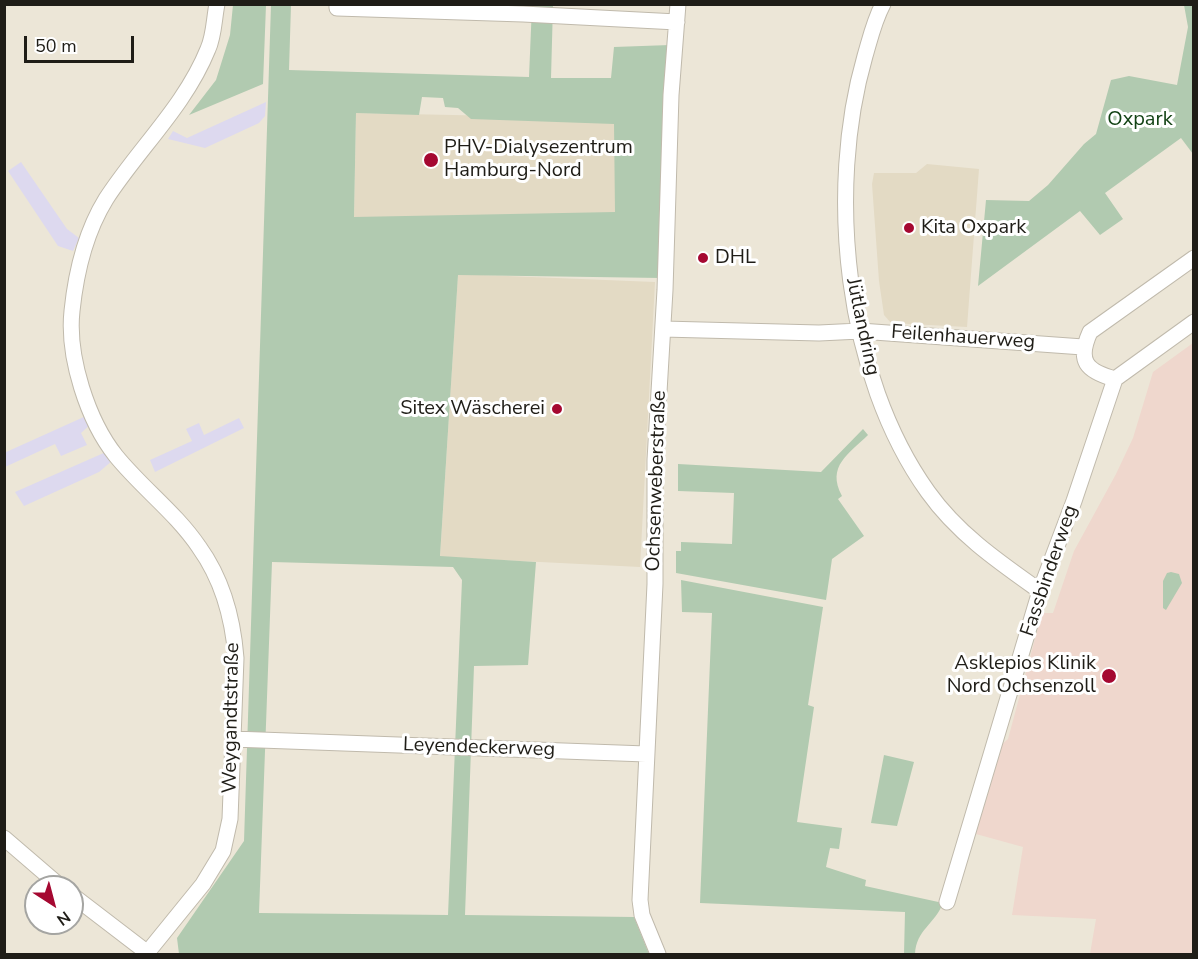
<!DOCTYPE html>
<meta charset="utf-8">
<style>
body{margin:0}
#map{position:relative;width:1198px;height:959px;overflow:hidden;background:#ece6d7;font-family:"Nunito Sans",sans-serif}
canvas{display:block}
.frame{position:absolute;inset:0;border:6px solid #1f1d17;pointer-events:none}
.north{position:absolute;left:24px;top:875px;width:60px;height:60px;box-sizing:border-box;background:#fff;border:2px solid #a5a5a2;border-radius:50%;rotate:144deg;font-size:16px;font-weight:700;line-height:24px;text-align:center;color:#1f1d17}
.north::after{content:'';display:block;margin:auto;width:21px;height:27px;background:#a50831;clip-path:polygon(50% 0,100% 100%,50% 72%,0 100%)}
.scale{position:absolute;left:24px;top:36px;width:110px;height:27px;box-sizing:border-box;border:3px solid #1f1d17;border-top:0;padding-left:8px;font-size:18px;line-height:21px;white-space:nowrap;color:#1f1d17;-webkit-text-stroke:4px #fff;paint-order:stroke}
</style>
<div id="map">
<canvas width="1198" height="959"></canvas>
<div class="frame"></div>
<div class="north">N</div>
<div class="scale">50 m</div>
</div>
<script>
const g = document.querySelector('canvas').getContext('2d');
g.lineJoin = 'round';
function fillPath(path, color) { g.fillStyle = color; g.fill(path, 'evenodd'); }
function strokePath(path, color, width, dash) { g.strokeStyle = color; g.lineWidth = width; g.lineCap = dash ? 'butt' : 'round'; g.setLineDash(dash || []); g.stroke(path); }
function label(font, color, halo, rows, align = 'center') {
  g.font = font + ' "Nunito Sans",sans-serif'; g.lineWidth = 6; g.setLineDash([]); g.textBaseline = 'middle'; g.strokeStyle = halo; g.fillStyle = color; for (const [text, x, y, turn = 0] of rows) {
    g.save(); g.translate(x, y); g.rotate((+turn || 0) * Math.PI / 180); g.textAlign = isNaN(turn) ? turn : align; if (halo) g.strokeText(text, 0, 0); g.fillText(text, 0, 0); g.restore();
  }
}
fillPath(new Path2D(`
 M601,91L657,220L354,217L356,113L598,118Z
 M927,164L979,169L967,327L891,323L884,315L879,281L872,184L874,173H916Z
 M458,274L655,282L640,567L440,557Z`), '#e3dac4');
fillPath(new Path2D(`
 M266,102L265,116L259,123L205,148L168,139L173,131L187,138Z
 M21,162L67,229L79,238L73,251L58,246L8,171Z
 M86,416L91,424L81,433L87,445L61,456L55,444L5,467L4,453Z
 M239,418L244,428L155,472L150,460L192,441L186,429L199,423L204,435Z
 M106,452L112,461L99,472L24,506L15,492Z`), '#ddd9ef');
fillPath(new Path2D(`
 M1193,343V954H1090L1096,919L1012,915L1023,847L976,834L1000,746L1008,739L1042,613H1053L1074,551L1116,474L1133,438L1153,372Z`), '#efd7cd');
fillPath(new Path2D(`
 M233,5H266L263,84L189,115L216,80L230,35Z
 M271,5H291L289,70L529,77L532,5H553L551,78H611L614,47L670,45L661,278L458,275L440,556L536,562L528,665L474,666L465,915L634,917L649,954H179L177,938L244,841ZM422,97L443,98L445,107L458,108L471,119L614,124L615,212L354,217L356,113L419,115ZM272,562L453,567L462,580L448,915L259,913Z
 M1184,5H1193V154L1181,138L1105,193L1123,219L1100,235L1080,211L978,286L986,200L1029,201L1048,185L1084,144L1096,134L1111,80L1129,76L1177,85L1188,27Z
 M863,429L868,435C849,454 826,466 842,496L838,499L864,536L832,559L826,600L676,573V551H681V542L732,544L734,493L678,491V464L821,472Z
 M1171,572L1179,574L1182,583L1166,610L1163,608V581L1167,573Z
 M681,580L823,607L808,705L814,707L797,822L842,828L839,849L830,848L826,867L866,880L865,886L943,903C935,924 916,930 915,954H904L905,912L700,903L712,613L682,612Z
 M884,755L914,762L897,826L871,823Z`), '#b1cab0');
const minor = new Path2D(`
 M337,4V8L523,14L677,22
 M883,4C874,21 870,39 865,56C826,191 845,376 928,492C958,534 999,562 1040,591
 M1194,258L1090,332C1077,361 1086,371 1115,379L1194,322
 M663,329L819,333L860,331L1083,347
 M233,739L646,754
 M4,838L61,887
 M72,895L149,954
 M947,902L1040,591L1074,501L1115,379
 M147,953L203,884L223,851L230,819L236,658C233,619 222,579 199,547C176,513 142,488 116,456C88,421 67,357 72,311C76,272 85,233 106,199C139,148 185,106 208,49C214,36 214,19 217,4
 M658,954L642,915L640,900L655,584V460L665,290L671,95L678,4`);
strokePath(minor, '#c0baac', 17);
strokePath(minor, '#fff', 15);
for (const [x, y, r, color] of [
 [431,160,8,"#a50831"],
 [909,228,6,"#a50831"],
 [703,258,6,"#a50831"],
 [557,409,6,"#a50831"],
 [1109,676,8,"#a50831"]
]) { const dot = new Path2D(); dot.arc(x, y, r, 0, 2 * Math.PI); g.fillStyle = color; g.fill(dot); strokePath(dot, '#fff', 2); }
label('20px', '#134315', '#fff', [
 ["Oxpark",1140,120]
]);
label('20px', '#1f1d17', '#fff', [
 ["PHV-Dialysezentrum",444,148],
 ["Hamburg-Nord",444,171],
 ["Kita Oxpark",921,228],
 ["DHL",715,258],
 ["Sitex Wäscherei",545,409,"right"],
 ["Asklepios Klinik",1096,664,"right"],
 ["Nord Ochsenzoll",1096,687,"right"]
], 'left');
label('20px', '#1f1d17', '#fff', [
 ["Jütlandring",862,327,78],
 ["Feilenhauerweg",963,338,4],
 ["Ochsenweberstraße",657,481,-88],
 ["Fassbinderweg",1050,571,-71],
 ["Weygandtstraße",232,718,-89],
 ["Leyendeckerweg",479,748,2]
]);
</script>
